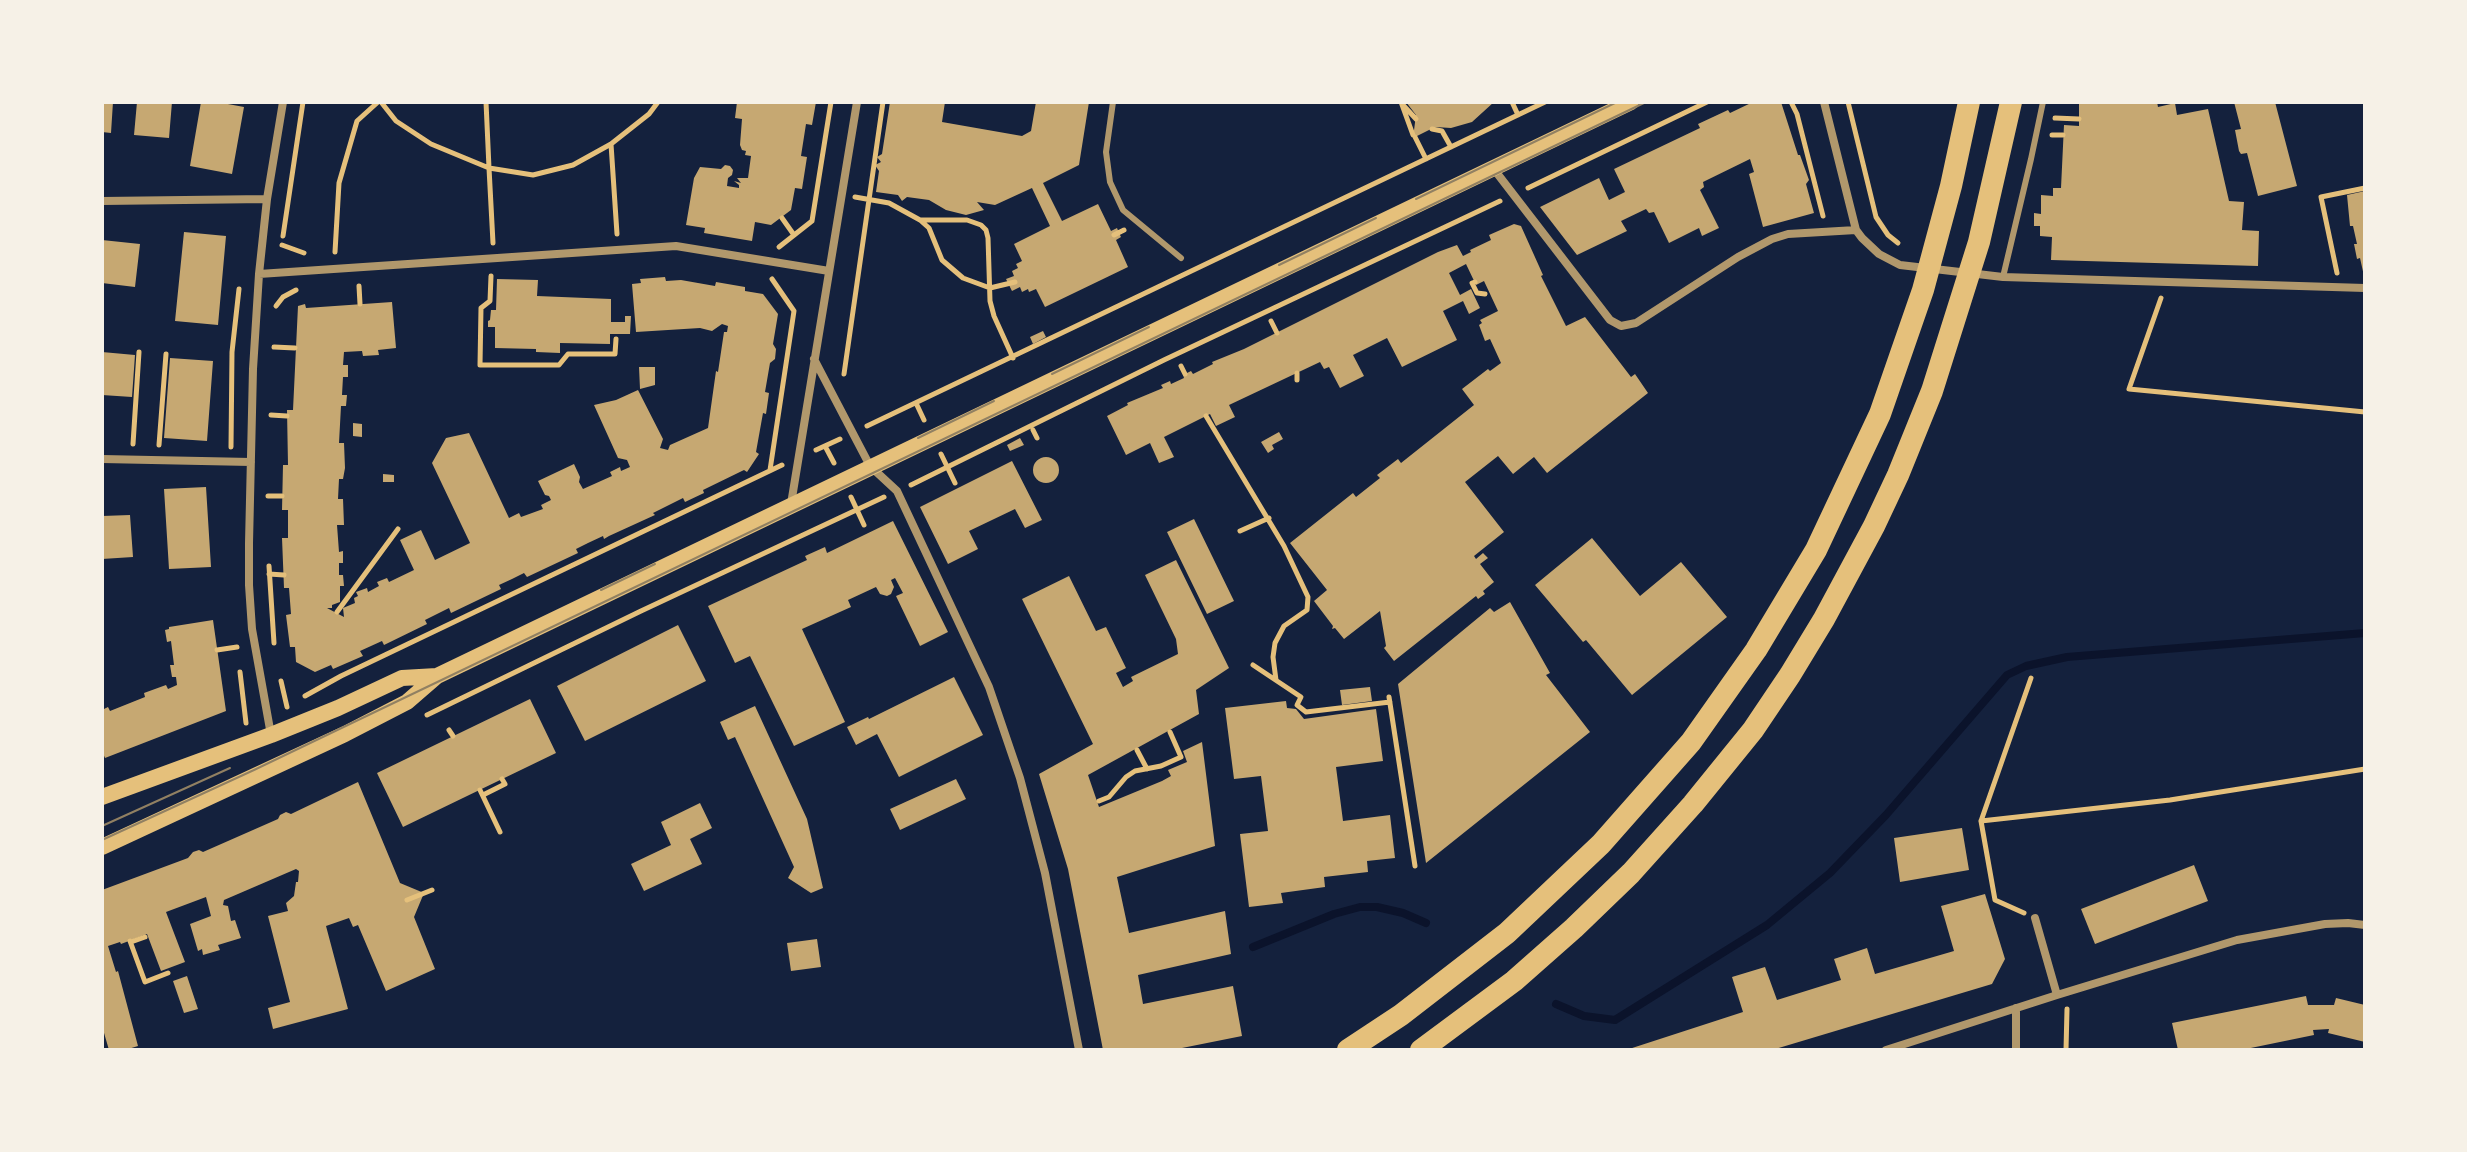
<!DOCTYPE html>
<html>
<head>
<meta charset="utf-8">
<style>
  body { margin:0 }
  #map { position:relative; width:2467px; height:1152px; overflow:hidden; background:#14213d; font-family:"Archivo Narrow",sans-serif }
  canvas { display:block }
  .frame { position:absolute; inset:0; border:104px solid #f6f1e7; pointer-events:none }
</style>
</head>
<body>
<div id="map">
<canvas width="2467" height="1152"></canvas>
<div class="frame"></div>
</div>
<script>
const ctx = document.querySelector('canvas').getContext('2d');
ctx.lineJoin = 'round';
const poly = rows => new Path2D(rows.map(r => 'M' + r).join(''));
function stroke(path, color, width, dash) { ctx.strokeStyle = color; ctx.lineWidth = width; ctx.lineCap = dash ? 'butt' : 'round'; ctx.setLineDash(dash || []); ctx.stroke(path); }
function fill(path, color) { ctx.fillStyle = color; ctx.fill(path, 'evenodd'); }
const stream = poly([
  [1253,947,1334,914,1360,907,1377,907,1403,913,1426,923],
  [1556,1004,1584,1016,1615,1020,1767,925,1830,873,1886,815,2007,675,2026,666,2067,657,2365,633]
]);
const building = poly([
  [102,102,113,102,111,133,102,132],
  [137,102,172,102,169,138,134,135],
  [201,102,217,102,244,107,232,174,190,166],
  [737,102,816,102,812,125,806,124,801,156,807,157,802,189,795,188,791,210,771,225,755,222,752,241,704,233,705,228,686,225,694,178,700,167,721,169,725,165,730,166,733,170,732,175,728,178,727,186,739,188,739,185,734,181,741,183,737,178,748,178,751,156,745,155,746,151,742,150,740,145,742,119,735,118],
  [890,102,945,102,942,122,1022,136,1031,131,1036,102,1089,102,1079,165,1043,183,1062,221,1098,204,1111,231,1117,228,1119,233,1121,237,1116,240,1128,267,1045,307,1036,289,1029,292,1028,289,1022,292,1020,287,1012,291,1006,279,1014,276,1012,271,1018,268,1016,264,1022,261,1014,244,1050,226,1032,188,995,205,977,202,984,210,966,215,946,210,929,200,907,197,902,201,898,195,876,192,879,171,875,165,881,162,877,157,882,154],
  [1406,102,1494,102,1472,122,1451,128,1435,127,1413,138,1416,115],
  [1753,102,1781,102,1798,155,1800,155,1809,180,1806,184,1814,213,1763,227,1749,174,1754,172,1750,159,1703,182,1704,187,1700,190,1719,228,1702,236,1699,228,1669,243,1654,212,1649,213,1646,209,1621,221,1627,231,1577,255,1540,207,1599,178,1609,200,1625,192,1614,169,1700,128,1698,124,1728,110,1730,113],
  [2079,102,2157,102,2158,107,2175,103,2177,115,2208,109,2229,201,2244,202,2242,230,2259,231,2258,266,2051,260,2052,237,2040,236,2040,226,2034,226,2034,213,2041,214,2041,195,2053,196,2053,188,2061,188,2064,125,2079,126],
  [2234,102,2275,102,2297,186,2258,196,2247,153,2241,154,2239,151,2235,130,2241,129],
  [2365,191,2365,276,2364,276,2360,258,2357,259,2354,244,2357,244,2353,226,2350,226,2347,195],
  [1514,224,1521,226,1543,275,1541,276,1566,326,1585,317,1631,377,1635,374,1648,393,1547,473,1534,457,1513,474,1498,456,1465,482,1504,532,1474,556,1476,559,1483,553,1488,558,1480,564,1494,582,1483,591,1485,594,1478,599,1476,596,1394,661,1384,648,1386,646,1380,611,1344,639,1335,628,1332,629,1333,626,1314,601,1327,590,1290,543,1353,493,1356,497,1380,478,1377,475,1398,459,1401,463,1474,405,1462,389,1488,369,1490,371,1501,363,1490,339,1485,341,1479,325,1482,323,1480,320,1498,311,1484,281,1476,285,1466,264,1449,273,1460,295,1471,289,1480,308,1469,314,1463,301,1443,311,1457,340,1402,367,1387,338,1353,355,1364,376,1340,388,1329,367,1324,369,1320,362,1229,405,1235,417,1216,426,1210,414,1164,437,1174,457,1159,463,1150,443,1126,455,1107,416,1128,405,1127,403,1163,388,1161,385,1170,381,1171,384,1184,378,1183,375,1191,371,1193,374,1213,364,1212,362,1244,349,1438,252,1457,245,1463,256,1471,252,1470,250,1491,240,1489,235],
  [184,232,226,236,218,325,175,321],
  [102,240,140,244,135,287,102,283],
  [665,277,666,281,681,280,715,286,716,282,745,287,745,291,763,294,778,314,773,344,776,349,775,359,770,363,765,392,769,393,766,414,763,413,756,452,759,454,747,472,744,470,703,490,704,493,685,502,683,498,653,513,655,515,609,536,604,539,603,536,588,543,576,549,578,553,527,577,524,573,512,579,499,585,501,589,451,613,449,608,425,620,427,624,384,645,382,641,360,651,363,656,333,669,331,665,315,672,296,662,295,647,290,647,286,615,291,614,289,588,284,588,282,538,288,538,288,510,282,510,283,465,288,465,287,410,293,410,298,306,305,304,306,308,392,302,396,348,378,350,379,355,363,356,362,351,344,352,343,365,348,365,348,377,343,377,342,395,347,395,346,406,341,406,339,443,344,443,345,468,343,479,339,479,338,499,343,499,344,525,337,525,339,552,343,551,343,563,339,563,339,575,343,575,344,586,340,586,340,602,332,605,332,608,327,608,344,617,343,608,355,603,354,598,358,596,356,592,367,588,368,592,379,586,377,582,387,578,389,582,414,570,400,540,421,530,435,560,470,543,432,463,446,438,469,433,509,518,519,513,521,517,543,509,541,505,551,500,549,496,545,495,538,481,574,464,580,477,579,482,583,489,612,476,610,472,620,467,621,471,630,467,627,460,618,458,594,405,616,400,638,390,663,439,660,448,668,450,670,445,708,428,716,371,718,372,724,332,727,332,728,326,722,324,712,331,700,328,636,332,632,284,641,283,640,279],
  [497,279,538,280,537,296,611,299,611,322,625,322,625,316,631,316,630,334,610,334,610,344,560,343,560,353,536,352,536,349,495,348,495,327,488,327,488,321,490,320,491,310,496,310],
  [1043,331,1046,337,1033,344,1030,337],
  [102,352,135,355,132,397,102,395],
  [170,358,213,361,207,441,164,438],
  [639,367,655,367,655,385,640,389],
  [353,423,362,424,362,437,353,436],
  [1279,432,1283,439,1272,445,1274,449,1268,453,1261,442],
  [1020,438,1024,445,1010,451,1007,445],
  '1033 470a13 13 0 1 1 26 0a13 13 0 1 1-26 0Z',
  [1012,461,1042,520,1025,528,1015,509,969,531,978,549,948,564,920,507],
  [383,474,394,475,394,482,383,482],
  [206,487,211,567,169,569,164,489],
  [130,515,133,557,102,559,102,516],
  [1194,519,1234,601,1207,614,1167,532],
  [893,521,948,632,920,646,896,596,903,593,895,578,891,580,894,587,891,594,887,596,880,594,876,587,848,600,851,607,802,629,845,722,794,746,750,656,735,663,708,606,807,560,805,556,825,547,827,553],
  [1592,538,1640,596,1681,562,1727,617,1632,695,1586,640,1583,642,1535,585],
  [1176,560,1229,668,1196,690,1199,714,1088,775,1099,807,1162,781,1171,776,1168,770,1187,762,1183,751,1202,742,1215,846,1117,877,1129,933,1225,911,1231,954,1138,975,1143,1004,1233,986,1242,1036,1172,1050,1103,1050,1068,869,1039,774,1093,744,1022,599,1069,576,1096,631,1106,627,1126,668,1116,673,1123,687,1133,681,1131,677,1178,654,1176,639,1145,575],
  [1510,602,1550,673,1546,675,1590,732,1426,863,1398,684,1490,608,1494,612],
  [213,620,226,711,105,758,102,751,102,710,108,707,110,711,145,697,144,693,166,685,168,689,177,685,176,677,172,677,170,665,174,665,171,641,167,642,165,630,169,629,169,627],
  [678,625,706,681,585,741,557,686],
  [954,677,983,735,899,777,877,734,856,745,847,727,868,717,869,719],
  [1370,687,1372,701,1342,705,1340,690],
  [530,699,556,753,403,827,377,773],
  [1286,701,1287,708,1296,709,1304,719,1376,709,1383,761,1336,767,1343,821,1390,815,1395,858,1367,861,1368,872,1324,877,1325,887,1281,893,1283,903,1249,907,1240,834,1268,831,1261,776,1234,779,1225,708],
  [755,706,807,819,823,888,811,893,788,878,794,867,735,737,728,740,720,722],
  [956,779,966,799,900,830,890,809],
  [358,782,400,883,424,893,414,917,435,969,386,991,358,925,353,927,349,918,326,926,348,1009,273,1029,268,1008,290,1002,268,916,288,911,286,903,294,896,296,882,298,882,299,871,296,869,224,900,223,905,228,906,231,921,235,920,241,938,218,945,220,950,203,955,202,949,198,951,190,924,211,916,206,897,166,912,185,962,161,971,147,934,121,944,120,942,108,946,116,972,118,971,138,1046,125,1050,109,1050,102,1026,102,890,188,858,193,852,199,850,203,852,278,819,280,815,286,812,291,814],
  [700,803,712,828,690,839,702,864,644,891,631,864,671,845,661,822],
  [1962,828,1969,870,1900,882,1894,838],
  [2194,865,2208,901,2095,944,2081,909],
  [1985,894,2005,959,1992,984,1772,1050,1626,1050,1743,1012,1732,977,1765,967,1777,1000,1841,980,1834,959,1867,948,1875,974,1954,951,1941,906],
  [817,939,821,967,791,971,787,943],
  [187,976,198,1009,184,1013,173,981],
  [2306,996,2308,1005,2334,1005,2336,998,2365,1005,2365,1042,2328,1033,2329,1029,2313,1030,2314,1035,2241,1050,2178,1050,2172,1023]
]);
const path = poly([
  [381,102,396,121,431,144,489,168,486,102],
  [1401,102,1413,135],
  [1512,102,1518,115],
  [1791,102,1797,114,1823,216],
  [1848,102,1876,217,1888,235,1898,243],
  [1403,105,1416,119],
  [2055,118,2079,119],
  [1432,129,1442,131,1451,147],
  [2052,135,2063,135],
  [1415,137,1426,159],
  [1528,188,1707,102],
  [855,197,889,203,920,220,967,220,981,225,986,230,988,238,990,301,994,316,1013,358],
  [782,218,794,235],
  [920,220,929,228,942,260,963,278,990,288,1015,282],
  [617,234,611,144,649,114,658,102],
  [1114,235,1124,230],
  [283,236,303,102],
  [493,243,489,168,533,175,573,165,611,144],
  [282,245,304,253],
  [779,247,812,221,831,102],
  [335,252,339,183,357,121,378,102],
  [2337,273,2321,197,2365,188],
  [491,276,490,301,481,308,480,365,559,365,568,354,615,354,616,339],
  [1475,282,1472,283,1477,293,1485,294],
  [359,286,360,304],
  [2161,298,2129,389,2365,412],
  [276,306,283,297,296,290],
  [1271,321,1277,333],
  [274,347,295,348],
  [1181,366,1185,374],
  [844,374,883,102],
  [1297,380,1297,373],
  [916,403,924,420],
  [271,415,287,416],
  [1206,416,1284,546,1308,597,1307,610,1284,626,1275,643,1273,657,1276,680],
  [867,426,1545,102],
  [1033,430,1037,438],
  [133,444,139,352],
  [159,445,166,354],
  [825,446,834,463],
  [231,447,232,352,239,289],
  [816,450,840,439],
  [941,454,955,483],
  [770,470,794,311,772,279],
  [911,485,1164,360,1500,201],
  [268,496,282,496],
  [851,497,864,525],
  [1240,531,1269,518],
  [269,566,274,643],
  [269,574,284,575],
  [337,612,398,529],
  [217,650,237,647],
  [1253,665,1301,697,1297,705,1306,712,1390,702],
  [240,672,246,723],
  [2031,678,1981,821,2170,800,2365,769],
  [281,681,287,707],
  [305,696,341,676,782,465],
  [1389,697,1415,866],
  [427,715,641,611,884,497],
  [449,730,453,736],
  [1137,750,1147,769],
  [480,790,500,832],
  [483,795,505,784,502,779],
  [1099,801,1109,797,1126,777,1135,771,1161,766,1181,757,1170,732],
  [1981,821,1995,900,2024,913],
  [407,900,432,890],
  [130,941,145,982,168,973],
  [131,942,145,937],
  [2066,1050,2067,1009]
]);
const service = poly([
  [1113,102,1106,152,1110,182,1123,210,1181,258],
  [2003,277,2031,159,2043,102]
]);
const minor = poly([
  [1824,102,1856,230,1862,238,1879,254,1900,265,2003,277,2365,288],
  [1493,168,1610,320,1621,326,1636,323,1738,257,1772,239,1788,234,1856,230],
  [102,201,267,199],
  [259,274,676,246,829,271],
  [814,359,870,466,897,491,989,687,1020,778,1045,873,1079,1050],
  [102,459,251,462],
  [791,504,857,102],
  [271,735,252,629,249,585,249,543,253,369,259,274,267,199,283,102],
  [2035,918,2057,995],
  [1886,1050,2057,995,2237,940,2325,924,2348,923,2365,925],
  [2016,1050,2016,1008]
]);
const secondary = poly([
  [102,797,271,735,338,708,402,678,437,676],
  [102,847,345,734,407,702,437,676,1631,102]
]);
const trunk = poly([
  [1348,1050,1401,1015,1507,933,1601,844,1691,742,1756,650,1816,550,1880,414,1923,290,1951,186,1969,102],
  [1421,1050,1514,981,1574,928,1631,873,1693,804,1753,730,1790,675,1824,619,1874,526,1898,475,1932,391,1979,242,2011,102]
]);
const tram = poly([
  [1416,199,1617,102],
  [1279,265,1376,218],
  [1052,374,1149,327],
  [918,438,994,401],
  [601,590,655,564],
  [102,826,230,768],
  [102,840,254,770,1646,102]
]);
stroke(stream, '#0b132b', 8);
fill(building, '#c6a872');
stroke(path, '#e5c07b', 5);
stroke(service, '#b1986c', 6);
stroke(minor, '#b1986c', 8);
stroke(secondary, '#e5c07b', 16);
stroke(trunk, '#e5c07b', 22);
stroke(tram, '#918062', 2);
</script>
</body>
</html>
